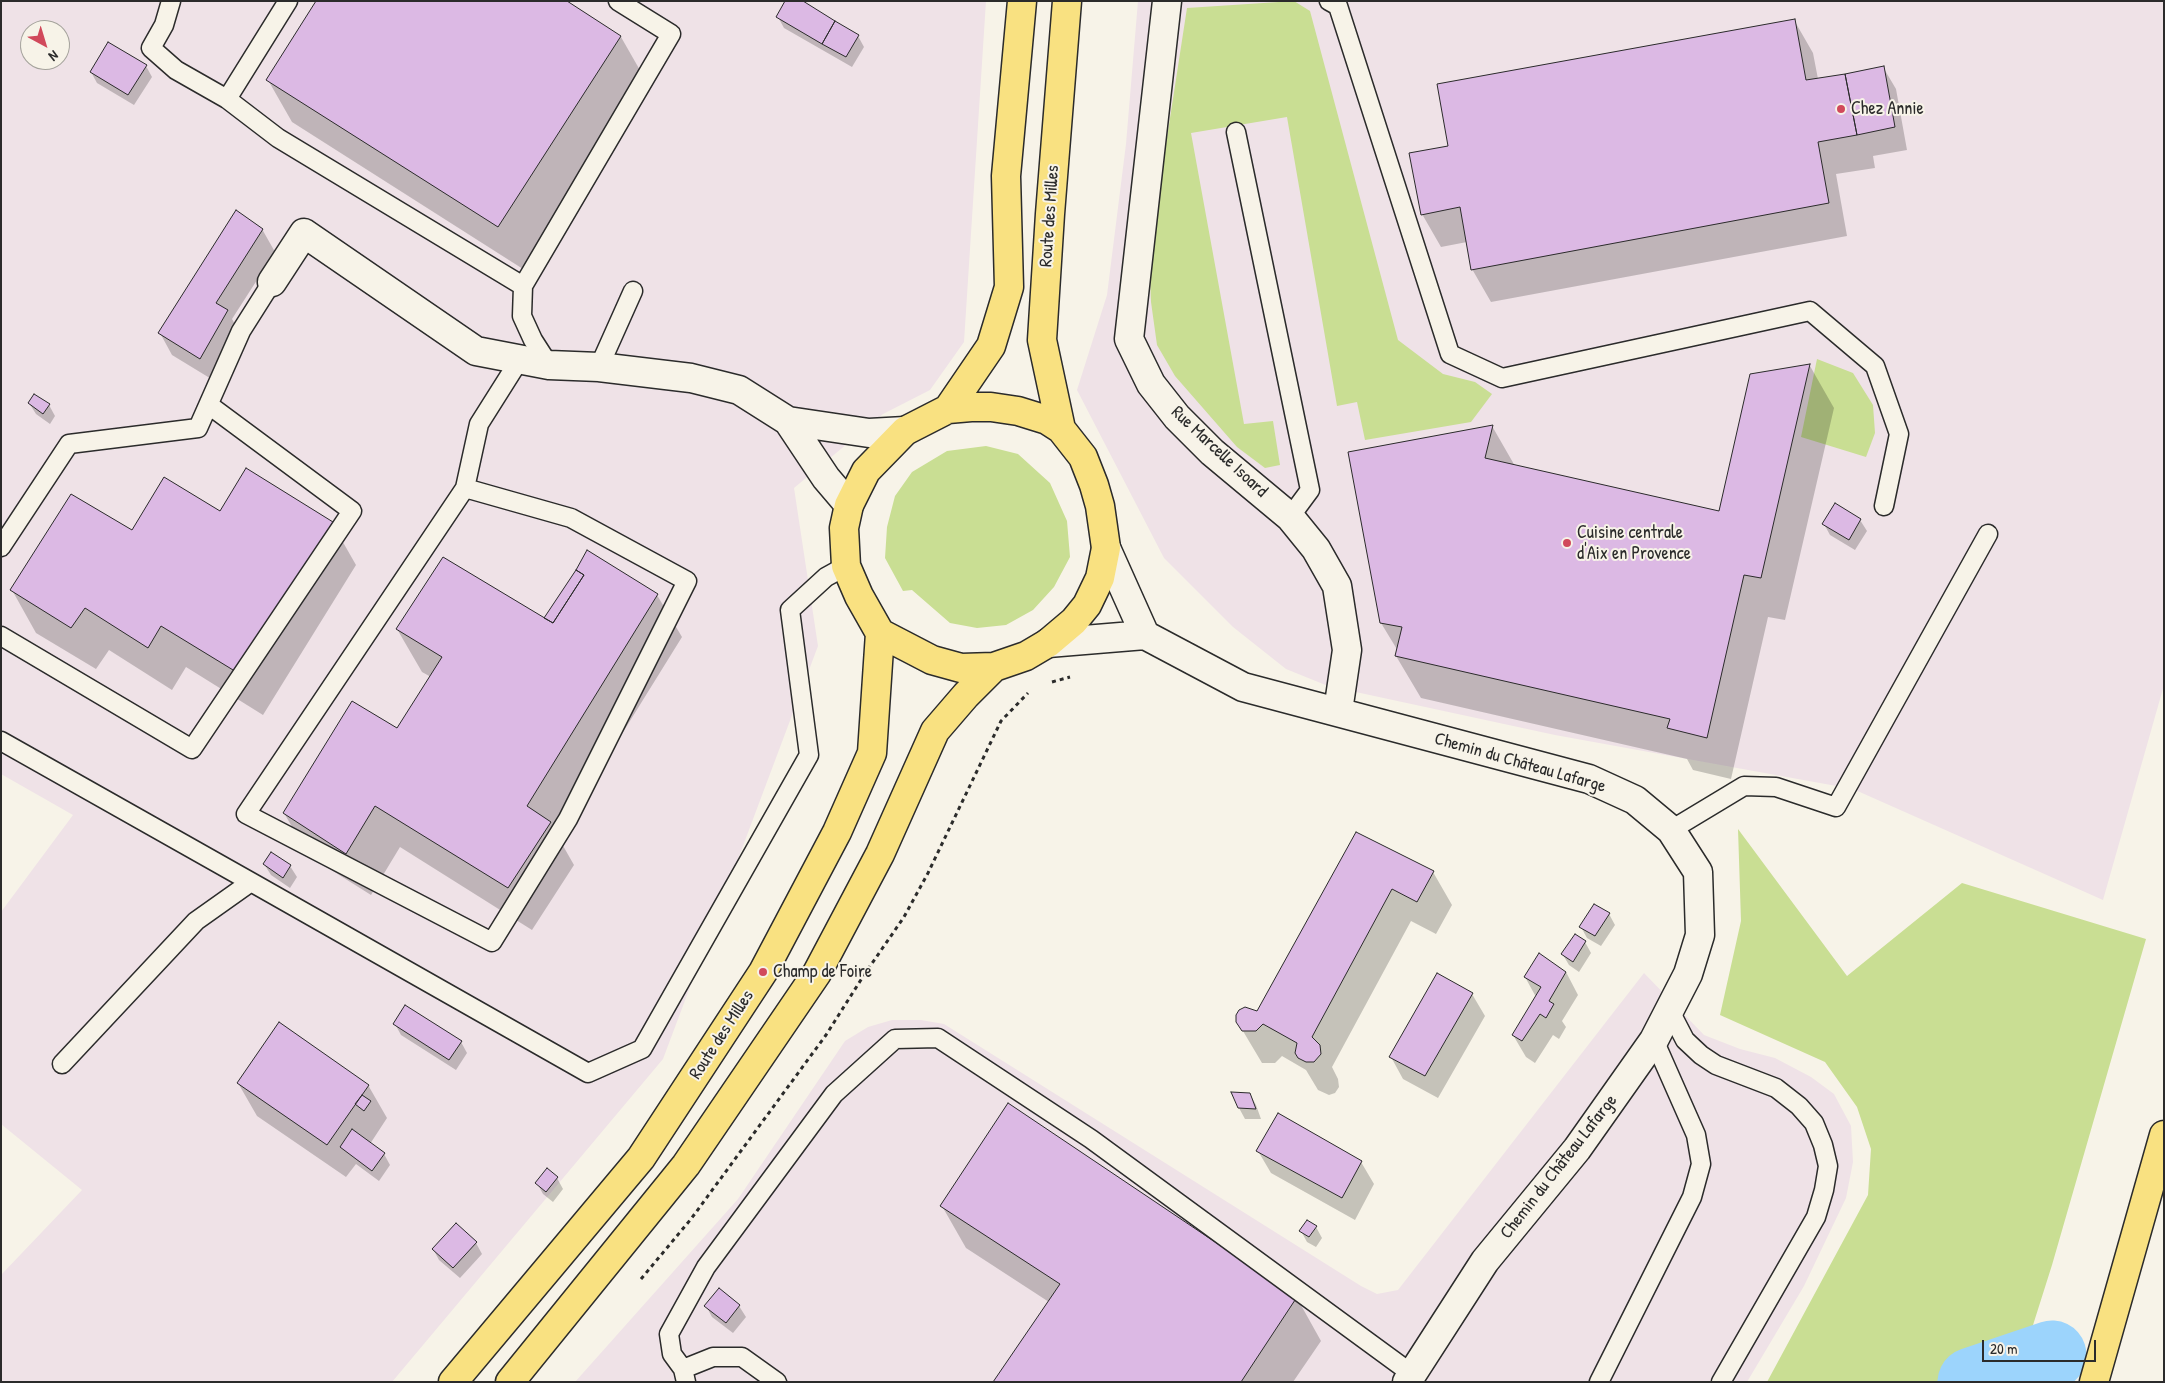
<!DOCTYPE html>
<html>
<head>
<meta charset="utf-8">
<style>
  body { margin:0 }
  #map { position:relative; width:2165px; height:1383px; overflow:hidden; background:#f7f3e8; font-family:"Patrick Hand",sans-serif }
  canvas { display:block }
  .frame { position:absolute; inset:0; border:2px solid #2b2b2b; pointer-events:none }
  .north { position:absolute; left:20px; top:20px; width:50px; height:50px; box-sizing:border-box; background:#f7f3e8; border:1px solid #a5a39c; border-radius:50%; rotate:141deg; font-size:14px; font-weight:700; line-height:20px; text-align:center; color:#2b2b2b }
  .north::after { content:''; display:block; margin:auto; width:18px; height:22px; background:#d1495b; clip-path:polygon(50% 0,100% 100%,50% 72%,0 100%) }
  .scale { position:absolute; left:1982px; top:1340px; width:114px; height:22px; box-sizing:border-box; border:2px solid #2b2b2b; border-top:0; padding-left:6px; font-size:15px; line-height:18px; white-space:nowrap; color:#2b2b2b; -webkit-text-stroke:4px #f7f3e8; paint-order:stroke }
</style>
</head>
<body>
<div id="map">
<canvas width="2165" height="1383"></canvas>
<div class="frame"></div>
<div class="north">N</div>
<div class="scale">20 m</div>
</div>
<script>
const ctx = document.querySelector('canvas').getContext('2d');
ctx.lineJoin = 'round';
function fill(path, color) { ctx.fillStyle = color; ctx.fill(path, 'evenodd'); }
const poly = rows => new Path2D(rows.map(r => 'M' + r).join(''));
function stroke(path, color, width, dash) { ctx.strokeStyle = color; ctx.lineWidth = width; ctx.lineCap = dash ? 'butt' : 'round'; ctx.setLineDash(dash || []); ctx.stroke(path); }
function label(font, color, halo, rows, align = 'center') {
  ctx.font = font + ' "Patrick Hand",sans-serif'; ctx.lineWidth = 4; ctx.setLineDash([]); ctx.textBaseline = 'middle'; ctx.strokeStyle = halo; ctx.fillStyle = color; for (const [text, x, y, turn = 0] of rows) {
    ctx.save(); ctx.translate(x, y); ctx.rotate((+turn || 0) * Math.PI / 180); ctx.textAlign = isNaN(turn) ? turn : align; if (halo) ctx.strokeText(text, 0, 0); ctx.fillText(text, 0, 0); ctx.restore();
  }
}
const built = poly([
  [1,1,986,1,964,342,930,390,883,414,794,488,818,646,663,1059,392,1382,1,1382,1,1275,82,1190,1,1124,1,912,73,815,1,774],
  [30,30,60,30,60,60,30,60],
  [1138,1,2164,1,2164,685,2103,900,1853,789,1555,735,1328,686,1286,669,1233,627,1164,558,1077,390,1107,295,1126,144],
  [1644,973,1704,1035,1740,1049,1775,1058,1811,1077,1834,1094,1851,1126,1853,1162,1846,1198,1804,1286,1747,1382,575,1382,738,1199,845,1041,868,1027,892,1020,921,1020,944,1024,1361,1286,1377,1294,1398,1290]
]);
const green = poly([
  [1294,1,1310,11,1398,340,1443,374,1475,382,1492,394,1471,422,1365,440,1357,402,1337,406,1287,117,1191,133,1244,424,1273,421,1280,465,1265,468,1237,447,1175,376,1157,345,1151,302,1149,254,1187,8],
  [1817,359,1853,373,1873,405,1875,433,1866,457,1801,437],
  [986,446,1018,454,1050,483,1067,521,1070,557,1054,587,1033,610,1006,625,977,628,950,623,912,590,903,591,885,558,887,527,895,496,912,472,947,451],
  [1738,829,1847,976,1962,883,2146,939,2052,1265,2015,1382,1767,1382,1868,1195,1871,1149,1857,1107,1825,1062,1720,1015,1741,921]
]);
const shadow = poly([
  [564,1,621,37,645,79,523,269,292,122,268,80],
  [778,17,858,36,864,47,852,67,784,28],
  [1794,20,1813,53,1818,79,1883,67,1896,89,1907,150,1873,156,1875,168,1836,174,1847,236,1491,302,1472,269,1467,242,1441,247,1422,214,1450,147],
  [146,66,152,77,134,105,97,83,91,72],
  [262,229,275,252,232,319,240,333,213,380,172,355,160,333],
  [1810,366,1834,408,1785,620,1768,617,1731,779,1693,770,1687,759,1421,698,1396,656,1398,651,1381,623,1492,426,1515,466,1720,513,1751,375],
  [29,403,49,405,55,416,50,424,36,414],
  [221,513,332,523,356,565,263,715,186,667,172,690,109,650,96,669,36,633,12,590,133,531],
  [1860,520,1867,531,1855,550,1830,535,1824,524],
  [657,595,682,637,558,837,574,865,532,930,400,847,371,895,309,856,284,813,398,730,431,677,422,672,397,629,545,619],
  [1356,833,1433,872,1452,905,1436,934,1411,921,1332,1067,1338,1079,1339,1087,1335,1093,1329,1095,1318,1090,1306,1070,1282,1056,1275,1063,1262,1063,1237,1021,1258,1012],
  [264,864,290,866,297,877,290,888,271,875],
  [1609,914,1615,925,1601,946,1587,938,1581,927],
  [1585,942,1591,953,1579,972,1569,965,1563,955],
  [1566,972,1578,995,1562,1021,1566,1027,1559,1039,1553,1035,1535,1063,1526,1057,1513,1035,1536,997,1525,977],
  [1472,994,1485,1016,1438,1098,1403,1079,1391,1057],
  [395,1024,461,1042,467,1053,456,1070,401,1035],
  [238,1083,368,1085,387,1118,370,1144,384,1154,390,1165,379,1181,356,1164,346,1177,257,1116],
  [1250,1094,1256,1105,1261,1119,1245,1119,1239,1108],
  [1258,1151,1361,1162,1374,1184,1355,1220,1271,1173],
  [557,1178,563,1189,553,1202,543,1194,537,1183],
  [942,1206,1297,1298,1321,1341,1293,1382,995,1382,1049,1302,966,1248],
  [1308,1221,1316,1227,1322,1238,1316,1247,1307,1242,1301,1231],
  [476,1243,482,1254,460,1278,439,1260,433,1249],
  [719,1289,739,1306,746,1317,733,1333,712,1317,706,1306]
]);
const river = poly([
  [1972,1382,2052,1355]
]);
const building = poly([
  [316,1,567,1,621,36,498,227,266,80,316,1],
  [785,1,803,1,835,21,822,44,776,17,785,1],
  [1795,19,1806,80,1845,74,1857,135,1818,142,1829,203,1471,270,1460,207,1421,215,1409,153,1448,146,1437,84,1795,19],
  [835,21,859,35,846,57,822,44,835,21],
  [108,42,147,65,128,95,90,72,108,42],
  [1884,66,1895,127,1857,135,1845,74,1884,66],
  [236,210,263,229,216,303,228,310,200,359,158,333,236,210],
  [1810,364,1761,578,1744,575,1707,738,1667,728,1670,719,1395,656,1402,627,1380,623,1348,452,1493,425,1485,458,1719,511,1750,374,1810,364],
  [34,394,50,404,43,414,28,403,34,394],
  [246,468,333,522,238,673,161,626,148,648,85,608,71,628,10,590,71,494,132,530,164,477,220,511,246,468],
  [1835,503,1861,519,1849,540,1822,524,1835,503],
  [587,550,658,594,527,806,551,822,508,888,375,806,346,854,283,813,352,701,397,728,442,657,396,629,443,557,553,623,584,575,576,570,587,550],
  [576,570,584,575,553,623,544,618,576,570],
  [1356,832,1434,871,1417,902,1392,889,1312,1037,1320,1045,1321,1054,1314,1062,1306,1062,1298,1058,1295,1053,1297,1043,1263,1024,1256,1031,1242,1031,1236,1022,1236,1015,1239,1010,1245,1007,1257,1011,1356,832],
  [271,852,291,865,283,878,263,864,271,852],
  [1594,904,1610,913,1595,936,1579,927,1594,904],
  [1575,934,1586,941,1573,962,1561,954,1575,934],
  [1539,953,1566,972,1549,1001,1554,1004,1546,1018,1540,1014,1522,1041,1512,1035,1541,987,1524,977,1539,953],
  [1437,973,1473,993,1425,1076,1389,1057,1437,973],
  [405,1005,462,1041,449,1060,393,1024,405,1005],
  [279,1022,369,1085,327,1145,237,1083,279,1022],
  [1231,1092,1250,1093,1256,1109,1238,1108,1231,1092],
  [362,1095,371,1101,364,1111,355,1104,362,1095],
  [1008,1103,1297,1297,1241,1382,993,1382,1060,1284,940,1206,1008,1103],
  [1278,1113,1362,1161,1342,1198,1256,1151,1278,1113],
  [352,1129,385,1153,372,1171,340,1147,352,1129],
  [547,1168,558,1177,546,1192,535,1183,547,1168],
  [1307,1220,1317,1226,1309,1237,1299,1231,1307,1220],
  [456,1223,477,1242,453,1268,432,1249,456,1223],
  [719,1288,740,1305,726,1323,704,1306,719,1288]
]);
const path = poly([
  [1052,682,1070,677],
  [641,1279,691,1219,826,1035,864,975,904,917,928,873,1001,721,1028,693]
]);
const lane = poly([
  [171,1,164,25,151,48,176,70,227,99],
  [288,1,227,99,278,138,523,286],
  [1329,1,1338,6,1450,354,1502,378,1810,311,1875,366,1899,434,1884,506],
  [1236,132,1310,490,1290,517],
  [549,365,533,340,522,316,523,286,671,34,618,1],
  [599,367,633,291],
  [465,488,571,518,687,581,568,819,492,942,246,814,465,488,479,424,520,359],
  [1,547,69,444,198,428,241,331,272,282],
  [1,636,192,749,352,511,209,405],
  [1,741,251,882],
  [1671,830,1744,786,1776,787,1836,807,1988,534],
  [1670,1011,1685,1040,1701,1055,1716,1065,1776,1088,1799,1106,1814,1123,1823,1145,1828,1166,1824,1190,1816,1217,1721,1382],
  [62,1064,196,921,251,882,588,1073,642,1049,809,755,790,610,826,577,846,566],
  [683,1369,713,1357,742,1357,777,1382],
  [686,1382,683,1369,672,1354,669,1334,706,1267,834,1094,895,1039,938,1038,1091,1139,1412,1374],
  [1599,1382,1692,1197,1701,1164,1696,1135,1654,1040]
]);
const street = poly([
  [1167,1,1129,339,1151,384,1177,417,1212,452,1290,517,1316,549,1337,586,1347,650,1338,711],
  [272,282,304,233,476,351,549,365,599,367,691,378,739,390,788,421],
  [849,505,826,478,788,421,869,433,905,431],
  [1106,548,1145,635],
  [1048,643,1145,635,1243,687,1589,779,1635,800,1671,830,1698,872,1700,935,1688,974,1654,1040,1577,1149,1485,1261,1407,1382]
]);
const primary = poly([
  [971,407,991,407,1018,411,1047,420,1061,429,1083,457,1094,485,1100,506,1106,548,1100,578,1087,605,1074,621,1048,643,1026,656,994,667,961,668,932,660,880,633,859,596,846,566,844,528,849,505,866,471,905,431,948,409,971,407],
  [948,409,991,346,1009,287,1006,176,1022,1],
  [1061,429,1042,340,1050,214,1067,1],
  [453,1382,641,1158,763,972,837,832,872,753,880,633],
  [510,1382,686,1165,817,973,880,854,935,731,966,695,994,667]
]);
const highway = poly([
  [2094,1382,2164,1135]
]);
const markers = [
  [1841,109,5,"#d1495b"],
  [1567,543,5,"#d1495b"],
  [763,972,5,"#d1495b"]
];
const poiNames = [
  ["Chez Annie",1851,109],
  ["Cuisine centrale",1577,533],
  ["d'Aix en Provence",1577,554],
  ["Champ de Foire",773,972]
];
const streetNames = [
  ["Route des Milles",1050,216,-86],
  ["Rue Marcelle Isoard",1219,452,43],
  ["Chemin du Château Lafarge",1520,763,16],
  ["Route des Milles",722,1035,-57],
  ["Chemin du Château Lafarge",1559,1167,-52]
];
fill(built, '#efe2e7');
fill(green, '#c9de93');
fill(shadow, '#0003');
stroke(river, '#9cd4fc', 69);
fill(building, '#dcb9e4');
stroke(building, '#2b2b2b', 1);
stroke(lane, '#2b2b2b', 21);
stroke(street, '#2b2b2b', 31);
stroke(primary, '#2b2b2b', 31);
stroke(highway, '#2b2b2b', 31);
stroke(path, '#2b2b2b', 3, [4, 4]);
stroke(lane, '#f7f3e8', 18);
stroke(street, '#f7f3e8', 28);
stroke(primary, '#f9e181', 28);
stroke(highway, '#f9e181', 28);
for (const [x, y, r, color] of markers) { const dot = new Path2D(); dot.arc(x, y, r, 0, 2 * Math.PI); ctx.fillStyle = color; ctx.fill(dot); stroke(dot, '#f7f3e8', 2); }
label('18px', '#2b2b2b', '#f7f3e8', poiNames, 'left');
label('18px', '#2b2b2b', '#f7f3e8', streetNames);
</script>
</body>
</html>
